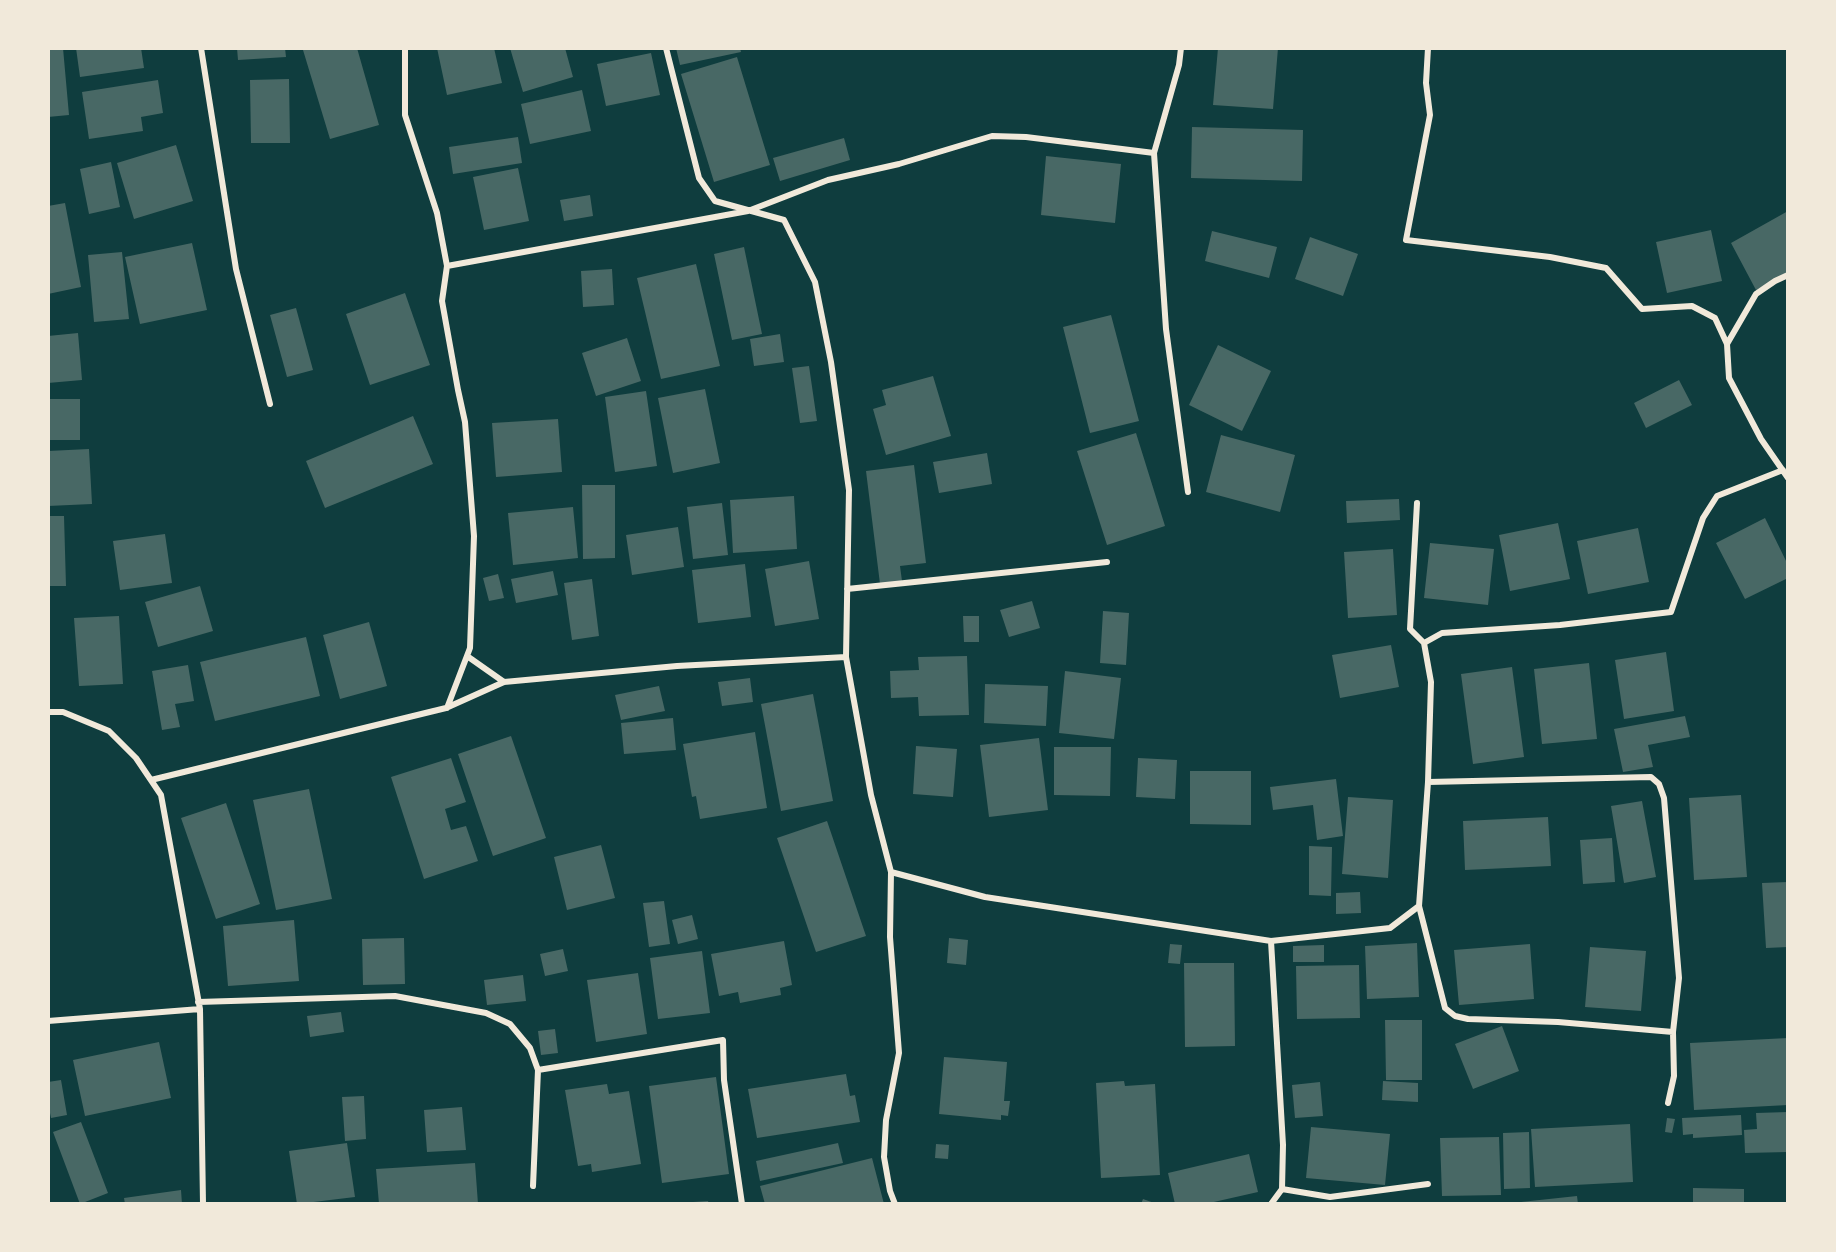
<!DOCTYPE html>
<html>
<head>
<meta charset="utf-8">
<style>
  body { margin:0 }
  #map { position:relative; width:1836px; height:1252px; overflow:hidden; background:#0f3d3e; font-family:"Asap Condensed",sans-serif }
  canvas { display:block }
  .frame { position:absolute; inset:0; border:50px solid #f1e9da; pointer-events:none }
</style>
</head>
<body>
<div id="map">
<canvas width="1836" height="1252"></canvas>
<div class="frame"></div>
</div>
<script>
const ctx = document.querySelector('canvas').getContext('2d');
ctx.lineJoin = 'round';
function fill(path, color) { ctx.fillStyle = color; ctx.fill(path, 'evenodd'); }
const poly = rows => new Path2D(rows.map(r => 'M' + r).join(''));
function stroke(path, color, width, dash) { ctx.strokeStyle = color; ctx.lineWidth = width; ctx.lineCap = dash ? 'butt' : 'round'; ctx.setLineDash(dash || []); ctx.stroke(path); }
const building = poly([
  [48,48,63,48,69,115,48,117],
  [76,48,141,48,144,68,80,77],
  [237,48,285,48,286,57,238,60],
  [310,48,357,48,379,125,330,139,303,50],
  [437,48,494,48,502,83,447,95],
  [510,48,565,48,573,77,523,92],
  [676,48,740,48,741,52,680,65],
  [1218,48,1278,48,1273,109,1213,105],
  [651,53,660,95,606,106,597,64],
  [737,57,770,165,714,182,681,74],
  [289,79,290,143,251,143,250,80],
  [158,80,163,113,141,117,143,131,89,139,82,92],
  [582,90,591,131,530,144,521,104],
  [1192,127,1303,130,1302,181,1191,178],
  [518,137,522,163,453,174,449,147],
  [844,138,850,160,780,181,773,158],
  [176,145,193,201,134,219,117,163],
  [1046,156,1121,164,1115,223,1041,215],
  [111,162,120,207,89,214,80,169],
  [518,168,529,221,484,230,473,177],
  [590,195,593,216,564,221,560,200],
  [65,203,81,287,48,294,48,206],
  [1788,211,1788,273,1756,290,1731,243],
  [1711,230,1722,281,1667,293,1656,242],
  [1212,231,1277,247,1269,278,1205,261],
  [1310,237,1358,254,1343,296,1295,279],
  [192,243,207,310,140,324,125,257],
  [744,247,762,334,732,340,714,254],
  [122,252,129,319,94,322,88,255],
  [696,264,720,366,661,379,637,278],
  [612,269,614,305,583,307,581,271],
  [405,293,430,365,370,385,346,314],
  [296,308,313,370,287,377,270,315],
  [1111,315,1139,421,1090,433,1063,327],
  [78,333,82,380,48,383,48,336],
  [780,334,784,362,754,366,750,339],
  [627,338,641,381,596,396,582,353],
  [1218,345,1271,371,1242,431,1189,405],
  [809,366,817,421,800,423,792,368],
  [933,376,951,436,886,455,873,409,886,405,882,390],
  [1679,380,1692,405,1646,428,1634,403],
  [705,389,720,463,673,473,658,398],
  [646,391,657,466,615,472,605,397],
  [48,399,80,399,80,440,48,440],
  [413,416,433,464,325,508,306,461],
  [558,419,562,472,496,477,492,423],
  [1136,433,1165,526,1107,545,1077,451],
  [1221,435,1295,455,1280,512,1206,492],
  [89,449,92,504,48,506,48,451],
  [987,453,992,484,939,493,933,462],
  [914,465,926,563,900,566,902,581,880,584,866,471],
  [582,485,615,485,615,558,583,559],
  [794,496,797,549,733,553,730,500],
  [1399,499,1400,520,1347,523,1346,501],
  [722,503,728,555,693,559,687,507],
  [573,507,578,558,513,565,508,513],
  [48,516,64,516,66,586,48,586],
  [1765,518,1788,565,1788,578,1745,599,1716,543],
  [1558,523,1570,579,1510,591,1499,535],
  [678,527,684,567,632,575,626,535],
  [1638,528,1649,582,1588,594,1577,541],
  [165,534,172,583,120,590,113,541],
  [1430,543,1494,549,1488,605,1424,598],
  [1393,549,1397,615,1348,618,1344,552],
  [809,561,819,619,775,626,765,569],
  [745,564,751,617,698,623,692,570],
  [553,571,558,595,516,603,511,579],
  [498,574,504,598,489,601,483,578],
  [592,579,599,636,572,640,564,583],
  [200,586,213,631,158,647,145,602],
  [1032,601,1040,628,1009,637,1000,610],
  [1103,611,1129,613,1126,665,1100,663],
  [119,616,123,684,79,686,74,618],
  [963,616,979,616,979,642,964,642],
  [369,622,387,686,340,699,323,635],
  [306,637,320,696,215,721,200,662],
  [1391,645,1399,687,1340,698,1332,655],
  [1666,652,1674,711,1624,719,1615,660],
  [967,656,969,715,919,716,918,697,891,698,890,671,919,670,918,657],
  [1589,663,1597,739,1542,744,1534,669],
  [188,665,194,701,175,704,180,727,162,730,152,671],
  [1512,667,1524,757,1473,764,1461,674],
  [1065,671,1121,678,1114,739,1059,733],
  [750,678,753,702,722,706,718,682],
  [985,684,1048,686,1046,726,984,723],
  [659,686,665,711,621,720,615,695],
  [813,694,833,801,781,811,761,704],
  [1685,716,1690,737,1648,745,1653,767,1623,772,1614,729],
  [673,718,676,750,624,754,621,723],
  [755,732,767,808,700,819,696,796,692,797,683,744],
  [511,736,546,838,493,856,458,754],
  [1039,738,1048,810,989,817,980,745],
  [916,746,957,749,953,797,913,794],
  [1054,747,1111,747,1110,796,1054,795],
  [451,758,466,802,445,809,451,830,466,826,478,861,424,879,391,777],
  [1138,758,1177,760,1175,799,1136,797],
  [1190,771,1251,771,1251,825,1190,824],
  [1336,779,1343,836,1317,840,1313,805,1273,810,1270,787],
  [309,789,332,899,276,910,253,800],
  [1741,795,1747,877,1694,880,1689,798],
  [1348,797,1393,800,1388,878,1342,874],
  [1642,801,1656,877,1624,883,1611,806],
  [226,803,260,904,216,919,181,818],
  [1548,817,1551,866,1465,870,1463,821],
  [827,821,866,936,816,952,777,838],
  [1612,838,1615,882,1583,884,1580,840],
  [601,845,615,898,567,910,554,857],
  [1309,846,1332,847,1331,896,1309,895],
  [1788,882,1788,947,1766,948,1762,883],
  [1360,892,1361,913,1336,914,1336,893],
  [664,901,670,944,649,947,643,903],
  [692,915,698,939,678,944,672,920],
  [294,920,299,981,228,986,223,926],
  [404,938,405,984,363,985,362,939],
  [949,938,968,940,966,965,947,963],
  [784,941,792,985,780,988,781,995,740,1003,738,992,719,996,711,954],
  [1417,943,1419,997,1367,999,1365,946],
  [1170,944,1182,945,1180,964,1168,963],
  [1530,944,1534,999,1459,1005,1454,950],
  [1324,945,1324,962,1293,962,1293,946],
  [1590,947,1646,951,1641,1011,1585,1007],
  [563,949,568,971,545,976,540,954],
  [702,951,710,1013,658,1019,650,958],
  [1184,963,1234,963,1235,1046,1185,1047],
  [1359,965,1360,1018,1297,1019,1296,966],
  [638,973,647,1034,596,1042,587,980],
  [523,975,526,1001,487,1005,484,980],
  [341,1012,344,1032,310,1037,307,1016],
  [1385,1020,1422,1020,1422,1080,1386,1080],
  [1502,1026,1519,1071,1473,1089,1455,1044],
  [555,1029,558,1053,541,1055,538,1031],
  [1788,1038,1788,1105,1694,1110,1690,1043],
  [159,1042,171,1098,85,1116,73,1060],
  [944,1057,1007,1062,1004,1101,1010,1101,1008,1116,1001,1115,1001,1120,939,1114],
  [846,1074,850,1096,855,1095,860,1122,757,1138,748,1089],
  [716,1077,729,1174,662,1183,649,1086],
  [61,1080,67,1115,51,1118,48,1103,48,1082],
  [1124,1081,1125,1086,1155,1084,1160,1175,1101,1178,1096,1083],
  [1383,1081,1418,1083,1418,1102,1382,1100],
  [1320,1082,1323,1116,1295,1118,1292,1085],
  [607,1084,609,1094,629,1091,641,1164,592,1172,591,1164,578,1166,565,1090],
  [364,1096,366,1139,345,1141,342,1097],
  [462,1107,466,1150,427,1152,424,1110],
  [1788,1112,1788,1152,1745,1153,1744,1130,1757,1129,1756,1113],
  [1741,1115,1742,1135,1693,1138,1693,1134,1683,1135,1682,1118],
  [1667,1118,1675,1119,1672,1133,1665,1132],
  [81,1122,108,1193,80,1204,53,1132],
  [1630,1124,1633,1182,1535,1187,1531,1129],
  [1311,1127,1390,1134,1385,1185,1306,1178],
  [1529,1132,1530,1188,1504,1189,1503,1133],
  [1499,1137,1501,1195,1442,1196,1440,1138],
  [347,1143,355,1197,297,1204,289,1151],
  [838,1143,843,1163,760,1181,756,1161],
  [936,1144,949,1145,948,1159,935,1158],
  [1249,1154,1258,1192,1205,1204,1175,1204,1168,1173],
  [872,1158,884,1204,765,1204,760,1186],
  [475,1163,478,1204,379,1204,376,1169],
  [1693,1188,1744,1189,1744,1204,1693,1204],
  [181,1190,182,1204,125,1204,124,1198],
  [1577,1196,1578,1204,1521,1204,1521,1202],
  [1143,1199,1157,1204,1141,1204],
  [708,1201,709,1204,693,1204,693,1202]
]);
const minor = poly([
  [201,48,236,269,270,404],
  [405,48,405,115,437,213,447,266,442,301,458,390,465,422,474,536,470,648,447,708],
  [666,48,699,178,715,201,784,220,815,282,831,362,849,490,846,657,871,795,891,872,890,937,899,1053,886,1120,884,1157,890,1191,895,1204],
  [1181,48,1179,65,1154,153,1166,329,1188,492],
  [1428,48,1426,83,1430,115,1406,240,1550,257,1606,268,1642,309,1692,306,1715,318,1727,344,1729,378,1761,439,1788,478],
  [447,266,748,211,828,180,899,164,992,136,1026,137,1154,153],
  [1727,344,1756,294,1775,281,1788,275],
  [1417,503,1410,629,1424,643,1431,682,1428,782,1419,906,1445,1008,1455,1016,1468,1019,1558,1022,1673,1032],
  [847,589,1107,562],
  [1424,643,1442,633,1560,625,1671,612,1703,518,1717,496,1783,470],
  [467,656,504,682],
  [48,712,63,712,109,731,136,758,161,795,200,1009,203,1204],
  [151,780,446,708,504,682,677,666,846,657],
  [1428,782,1651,777,1659,784,1664,798,1679,978,1673,1032,1674,1076,1668,1103],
  [891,872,985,897,1271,941,1390,928,1419,906],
  [1271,941,1283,1145,1282,1189,1271,1204],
  [198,1002,395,996,486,1013,510,1024,530,1048,538,1070,533,1186],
  [48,1021,200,1009],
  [538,1070,723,1040,724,1080,742,1204],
  [1282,1189,1330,1197,1428,1184]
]);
fill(building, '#486865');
stroke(minor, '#f1e9da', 6);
</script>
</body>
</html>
